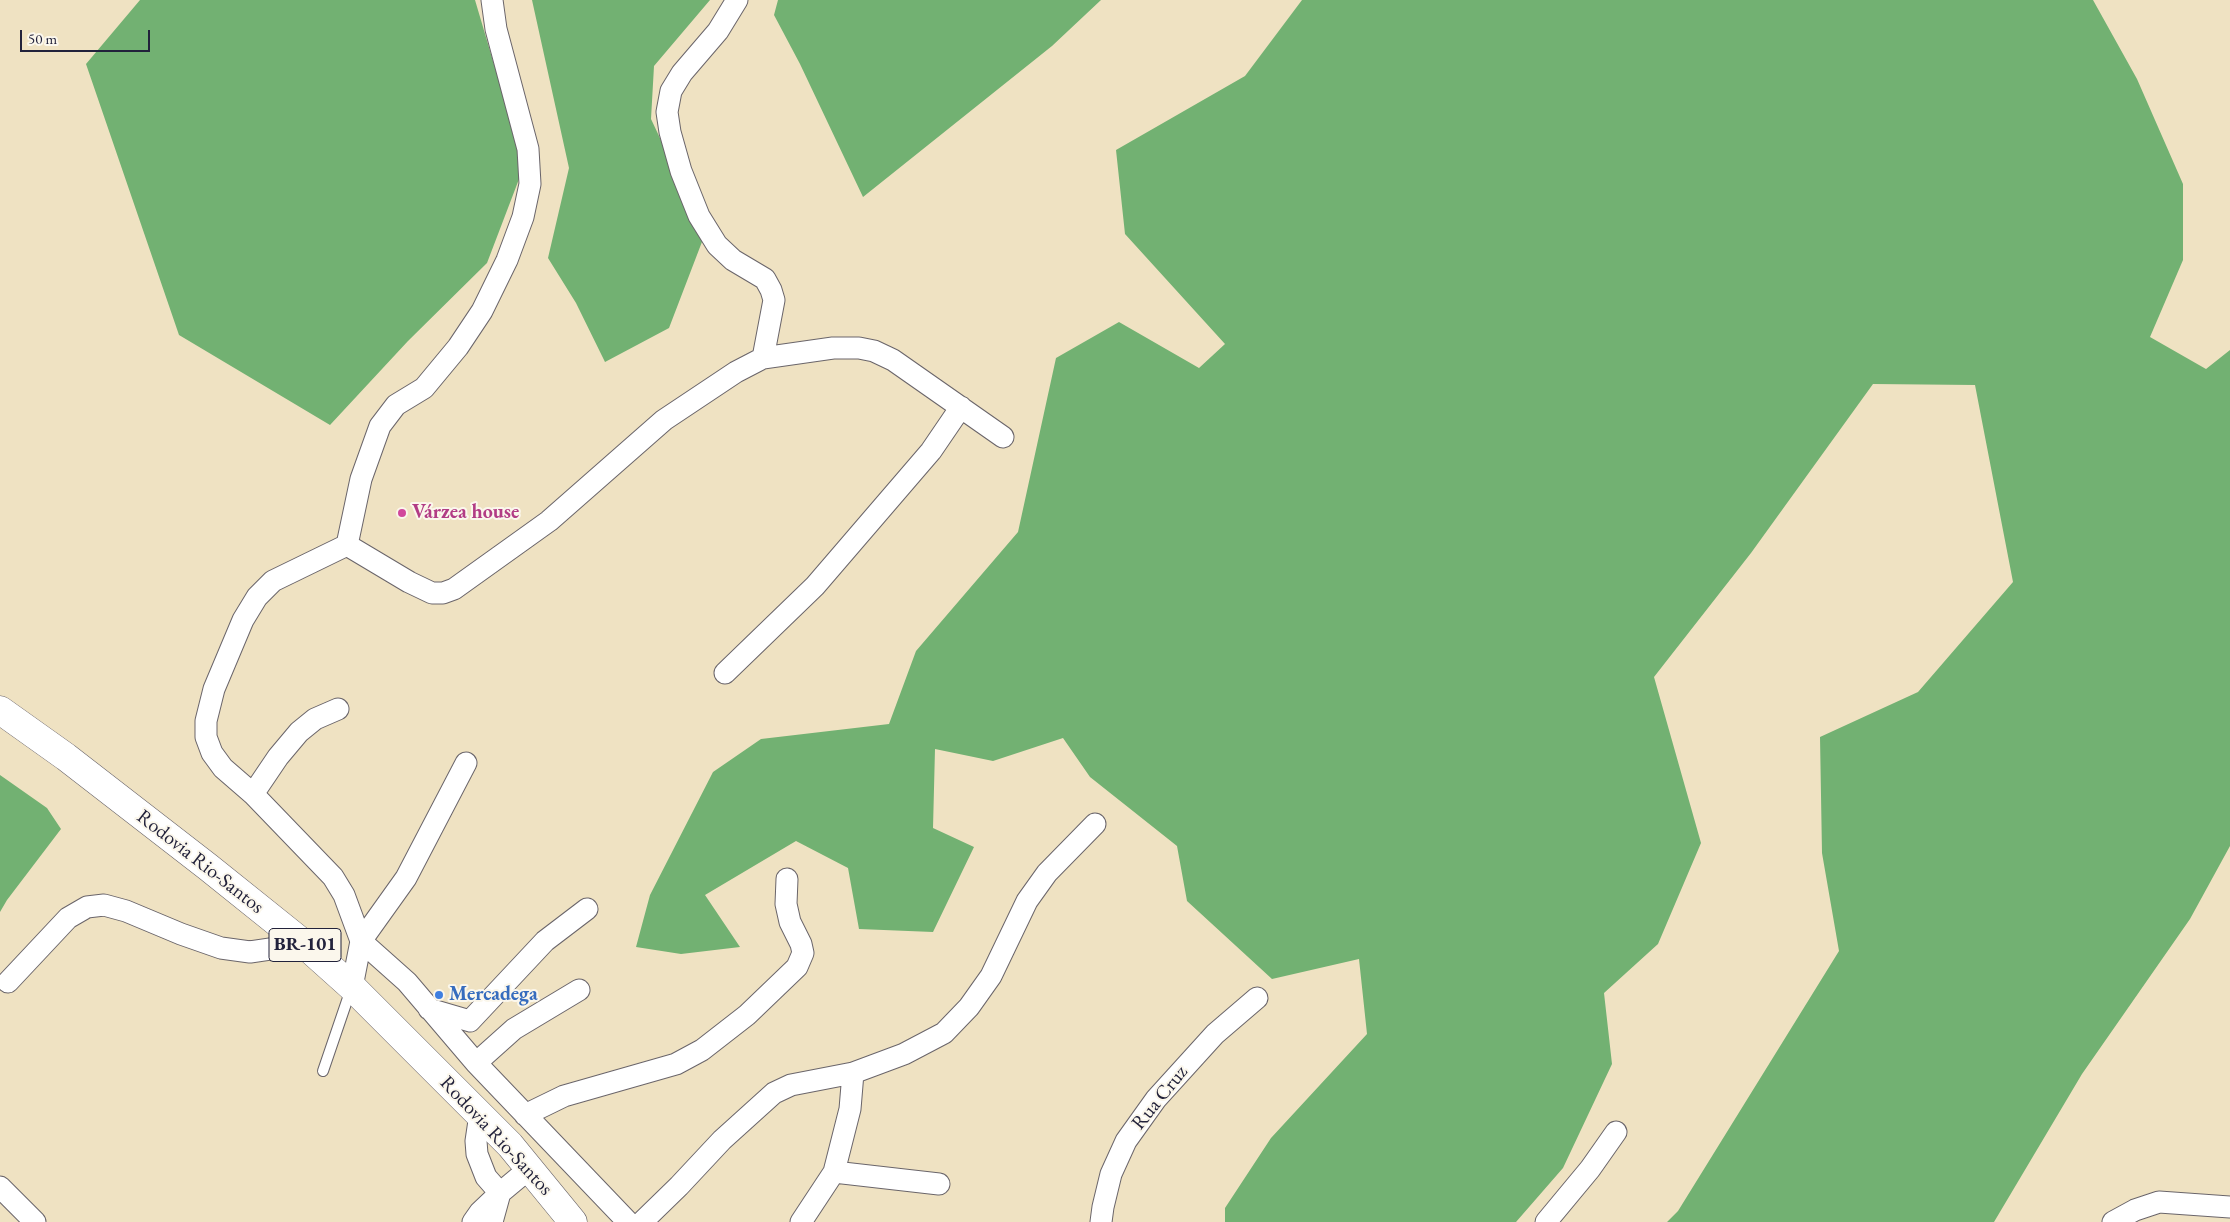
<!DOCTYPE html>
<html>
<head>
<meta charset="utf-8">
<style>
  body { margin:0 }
  #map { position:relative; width:2230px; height:1222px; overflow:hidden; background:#efe2c2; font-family:"EB Garamond",serif }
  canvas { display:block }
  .scale { position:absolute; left:20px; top:30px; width:130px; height:22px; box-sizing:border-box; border:2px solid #22223b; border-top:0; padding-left:6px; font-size:15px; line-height:18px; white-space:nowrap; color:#22223b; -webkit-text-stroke:4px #fbf7ec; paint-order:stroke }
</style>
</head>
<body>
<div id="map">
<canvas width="2230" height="1222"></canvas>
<div class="scale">50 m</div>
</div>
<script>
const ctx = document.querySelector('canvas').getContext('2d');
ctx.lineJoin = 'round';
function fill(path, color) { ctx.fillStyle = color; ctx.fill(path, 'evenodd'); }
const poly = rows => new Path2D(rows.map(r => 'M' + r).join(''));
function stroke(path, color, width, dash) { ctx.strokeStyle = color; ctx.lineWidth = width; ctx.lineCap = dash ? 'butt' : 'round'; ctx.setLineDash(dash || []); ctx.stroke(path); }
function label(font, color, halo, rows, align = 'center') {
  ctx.font = font + ' "EB Garamond",serif'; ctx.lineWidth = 4; ctx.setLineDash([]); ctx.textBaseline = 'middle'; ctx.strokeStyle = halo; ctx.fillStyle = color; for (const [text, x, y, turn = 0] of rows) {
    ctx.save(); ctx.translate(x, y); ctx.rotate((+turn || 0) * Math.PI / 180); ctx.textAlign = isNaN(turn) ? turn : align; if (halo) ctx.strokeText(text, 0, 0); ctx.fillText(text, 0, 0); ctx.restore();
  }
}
const forest = poly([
  [140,0,475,0,524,166,487,263,408,341,330,425,179,335,86,64],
  [532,0,710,0,654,66,651,119,705,234,669,328,605,362,576,303,548,258,569,168],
  [778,0,1101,0,1052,46,863,197,800,64,774,15],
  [1302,0,2093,0,2137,79,2183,184,2183,260,2150,337,2206,369,2230,350,2230,846,2190,919,2082,1074,1994,1222,1667,1222,1678,1211,1839,951,1822,853,1820,737,1918,692,2013,582,1975,385,1873,384,1751,553,1654,677,1701,843,1658,944,1604,993,1612,1064,1563,1168,1516,1222,1225,1222,1225,1208,1271,1138,1367,1034,1359,959,1272,979,1187,901,1177,846,1090,777,1063,738,993,761,935,749,933,828,974,847,933,932,859,929,848,868,796,841,705,895,740,947,681,954,636,947,650,895,713,772,761,739,889,724,916,651,1018,532,1056,358,1119,322,1199,368,1225,344,1125,234,1116,150,1245,76],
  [0,775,47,808,61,829,7,900,0,912]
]);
const lane = poly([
  [323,1071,351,989]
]);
const street = poly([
  [737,0,718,31,682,73,671,91,667,112,670,132,681,171,699,216,717,245,733,260,765,279,771,290,774,300,763,358],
  [347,545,409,582,432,593,443,593,454,589,549,521,664,420,736,372,763,358,833,348,859,348,874,351,893,360,1003,437],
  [347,545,361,479,380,426,396,405,424,388,458,347,482,311,507,260,523,217,530,184,528,149,496,29,492,0],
  [347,545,273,581,257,597,243,620,214,689,206,721,206,737,212,753,223,768,253,794,333,877,344,895,361,941,352,987],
  [725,673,815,586,931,451,961,407],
  [466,763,406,878,361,941,407,982,476,1063,628,1222],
  [253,794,278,757,299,732,315,719,338,709],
  [8,982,68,918,87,907,104,905,126,911,181,934,221,948,250,952,304,944],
  [429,1009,470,1021,545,941,587,909],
  [476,1063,514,1029,579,990],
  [480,1114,476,1141,477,1154,486,1177,500,1193,492,1222],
  [525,1115,564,1096,676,1064,702,1050,747,1015,797,967,803,953,801,944,790,922,786,904,787,879],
  [834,1172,939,1184],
  [0,1187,35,1222],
  [473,1222,480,1212,500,1193,530,1168],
  [642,1222,679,1186,722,1140,774,1093,791,1085,853,1073,904,1054,944,1033,969,1007,991,976,1027,901,1047,873,1095,824],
  [801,1222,834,1172,850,1109,853,1073],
  [1101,1222,1103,1207,1111,1174,1126,1141,1156,1099,1215,1034,1257,998],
  [1546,1222,1590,1169,1616,1132],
  [2113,1222,2135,1210,2159,1202,2230,1207]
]);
const highway = poly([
  [0,710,66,757,208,867,304,944,352,987,510,1145,573,1222]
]);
const markers = [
  [402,513,5,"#d1479c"],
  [439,995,5,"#3f7fe0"]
];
const shields = [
  [305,945,72]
];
const shieldNames = [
  ["BR-101",305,945]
];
const hotelNames = [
  ["Várzea house",412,513]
];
const streetNames = [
  ["Rodovia Rio-Santos",200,862,38],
  ["Rua Cruz",1160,1098,-51],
  ["Rodovia Rio-Santos",496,1136,47]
];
const shopNames = [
  ["Mercadega",449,995]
];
fill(forest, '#72b172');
stroke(lane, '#6a656a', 12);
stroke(street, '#6a656a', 23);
stroke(highway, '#6a656a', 29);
stroke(lane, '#fff', 10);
stroke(street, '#fff', 21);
stroke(highway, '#fff', 28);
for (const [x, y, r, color] of markers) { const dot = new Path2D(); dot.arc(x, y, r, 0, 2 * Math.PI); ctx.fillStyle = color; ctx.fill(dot); stroke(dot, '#fbf7ec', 2); }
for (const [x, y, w] of shields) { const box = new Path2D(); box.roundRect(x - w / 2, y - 16.5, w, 33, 4); ctx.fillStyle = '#fbf7ec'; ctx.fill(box); stroke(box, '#22223b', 1); }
label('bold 19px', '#22223b', null, shieldNames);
label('bold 20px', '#b23c85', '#fbf7ec', hotelNames, 'left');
label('20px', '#22223b', '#fbf7ec', streetNames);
label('bold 20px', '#366cbe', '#fbf7ec', shopNames, 'left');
</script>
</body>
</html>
